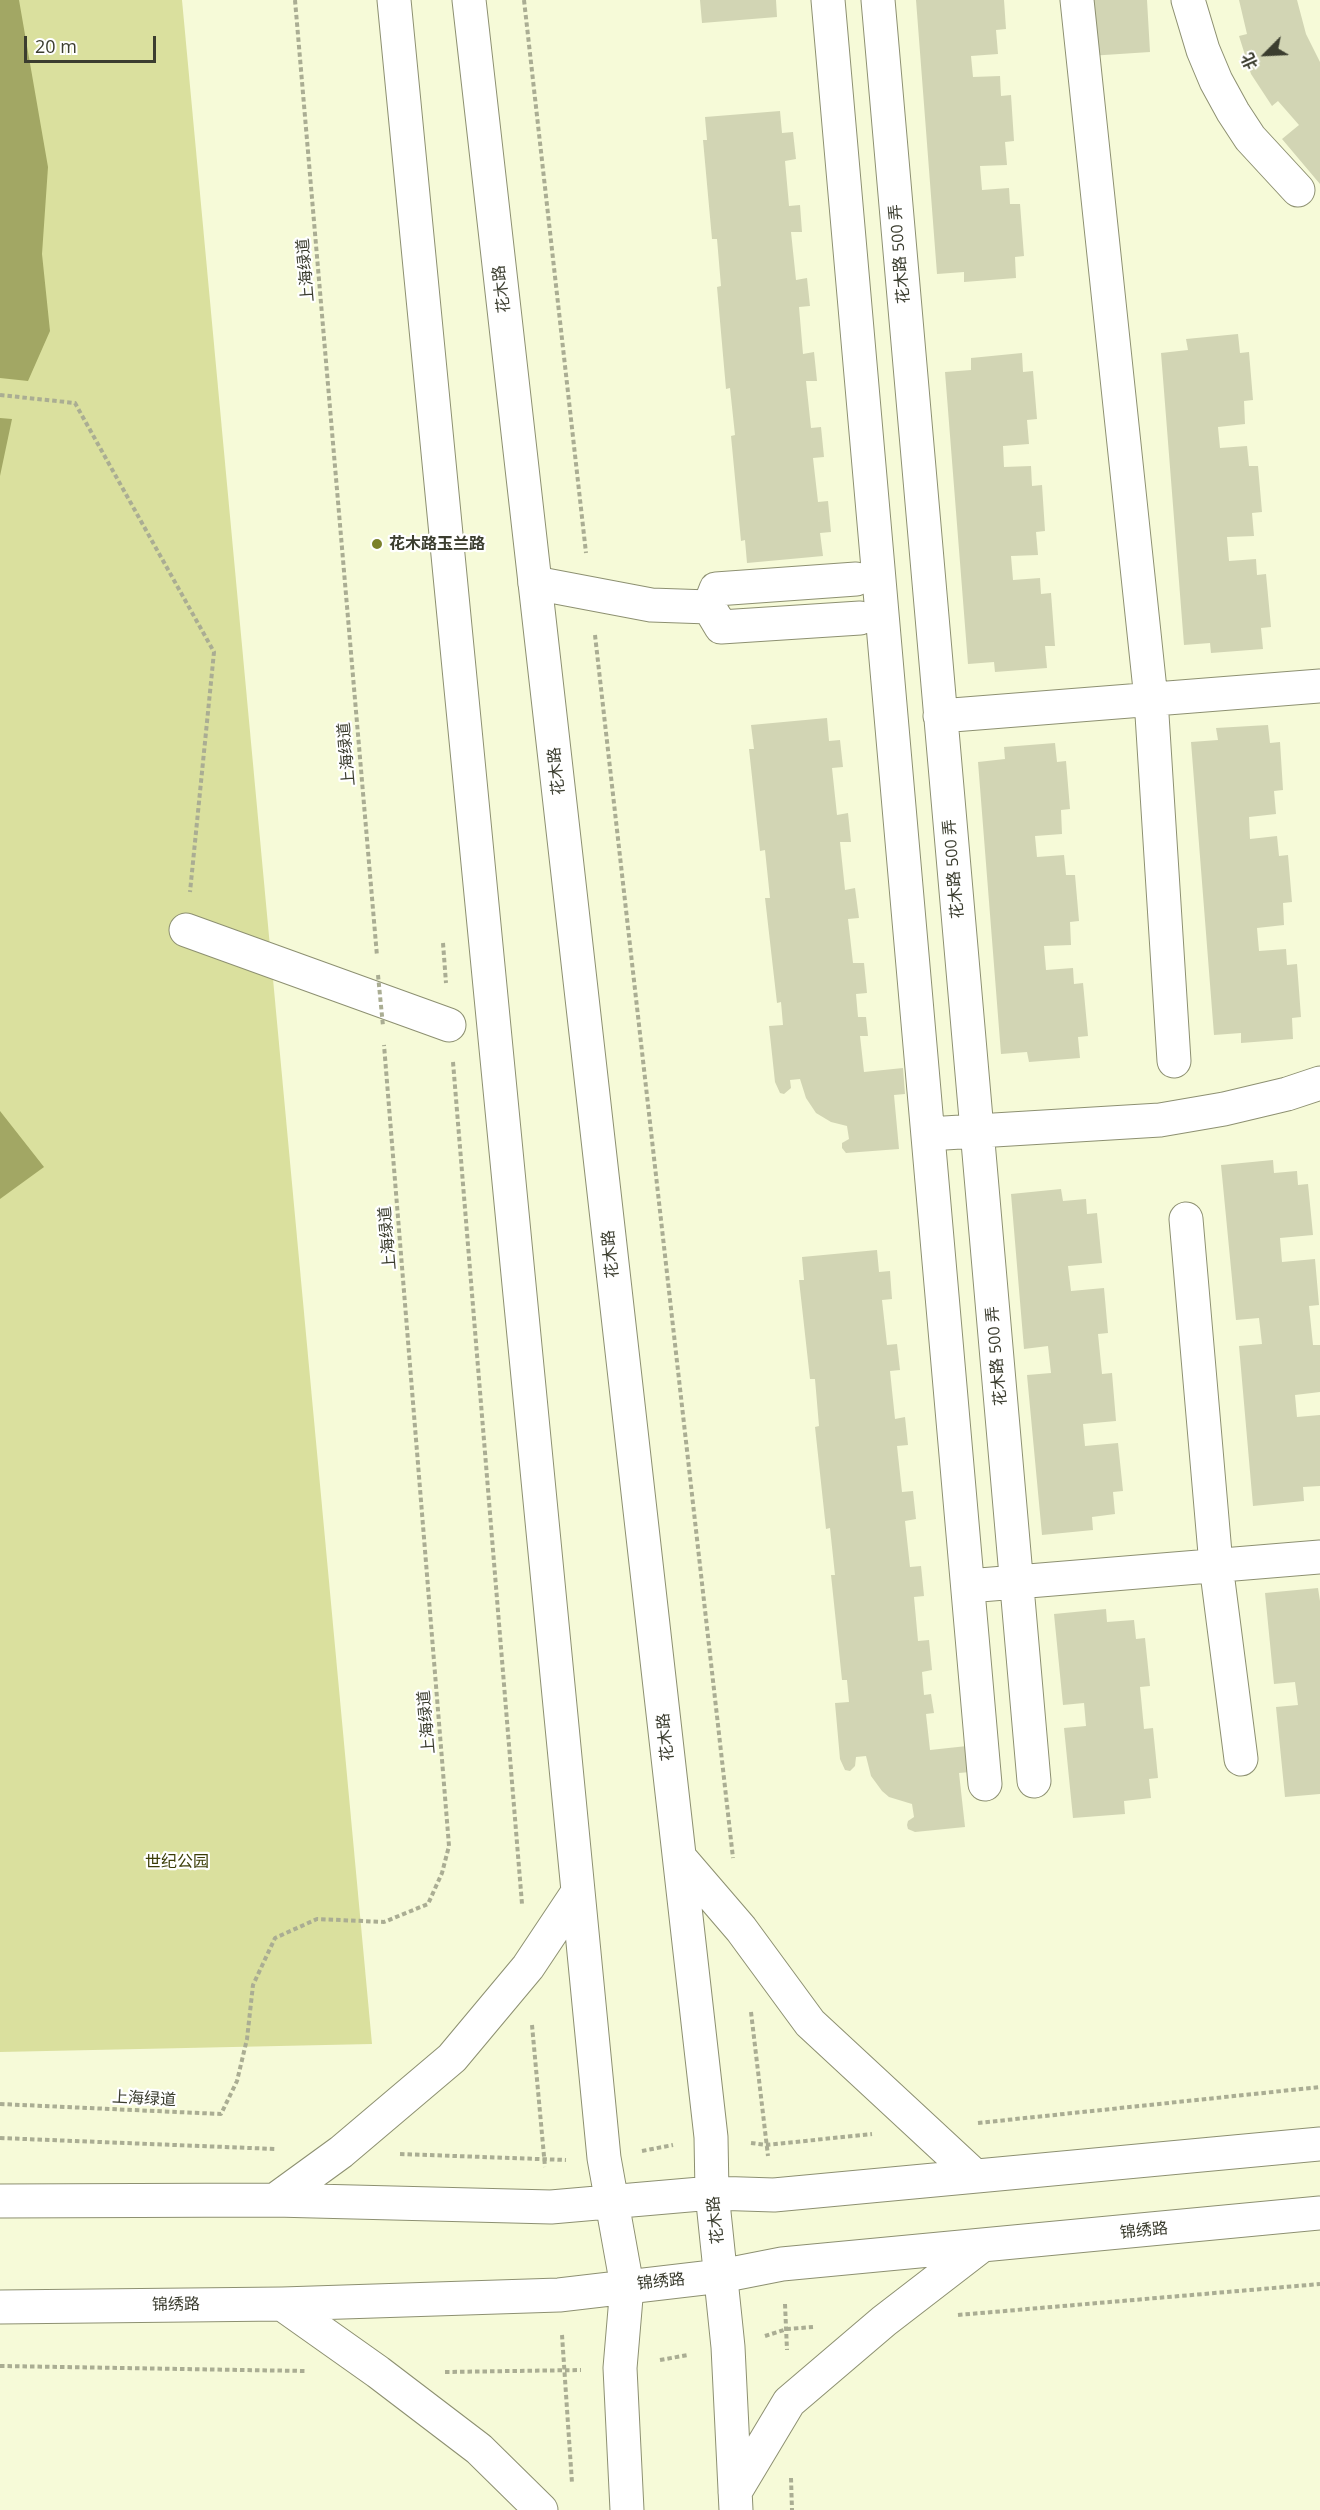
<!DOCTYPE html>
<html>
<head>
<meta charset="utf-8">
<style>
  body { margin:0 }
  #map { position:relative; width:1320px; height:2510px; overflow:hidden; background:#f6fad8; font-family:"Open Sans","Noto Sans SC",sans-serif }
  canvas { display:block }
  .north { position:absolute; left:1236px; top:24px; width:60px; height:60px; -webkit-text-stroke:4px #fff; paint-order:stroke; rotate:246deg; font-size:16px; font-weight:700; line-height:24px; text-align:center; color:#3b3d2f }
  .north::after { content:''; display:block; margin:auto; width:21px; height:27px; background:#3b3d2f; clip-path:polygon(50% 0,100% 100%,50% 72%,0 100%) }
  .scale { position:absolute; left:24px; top:36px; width:132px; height:27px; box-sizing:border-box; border:3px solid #3b3d2f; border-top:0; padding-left:8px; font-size:18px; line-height:21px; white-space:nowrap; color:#3b3d2f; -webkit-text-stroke:4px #fff; paint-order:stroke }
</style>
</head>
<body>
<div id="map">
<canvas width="1320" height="2510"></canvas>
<div class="north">北</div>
<div class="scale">20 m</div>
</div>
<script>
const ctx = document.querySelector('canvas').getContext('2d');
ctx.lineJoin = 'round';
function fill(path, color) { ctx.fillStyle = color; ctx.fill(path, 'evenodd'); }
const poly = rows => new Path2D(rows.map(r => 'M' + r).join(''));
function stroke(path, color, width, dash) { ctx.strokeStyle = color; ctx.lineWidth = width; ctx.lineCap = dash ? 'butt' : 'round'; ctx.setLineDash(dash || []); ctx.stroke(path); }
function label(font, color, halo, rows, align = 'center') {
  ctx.font = font + ' "Open Sans","Noto Sans SC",sans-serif'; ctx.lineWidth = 4.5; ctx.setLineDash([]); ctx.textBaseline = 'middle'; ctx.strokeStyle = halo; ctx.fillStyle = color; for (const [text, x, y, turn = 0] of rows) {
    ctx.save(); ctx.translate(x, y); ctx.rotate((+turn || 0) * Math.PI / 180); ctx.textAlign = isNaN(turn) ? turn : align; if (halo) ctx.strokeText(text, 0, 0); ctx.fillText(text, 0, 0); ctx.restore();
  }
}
const green = poly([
  [0,0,182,0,372,2044,0,2052]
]);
const water = poly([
  [0,0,19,0,48,167,42,254,50,331,28,381,0,378],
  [0,418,12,419,0,476],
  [0,1111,44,1167,0,1199]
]);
const building = poly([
  [700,0,776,0,777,17,702,23],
  [916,0,1004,0,1006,29,996,30,998,54,971,56,973,77,1000,76,1001,96,1011,95,1014,141,1005,142,1007,165,980,166,982,190,1009,188,1010,204,1020,204,1024,256,1015,257,1016,278,964,282,964,272,937,274],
  [1085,0,1147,0,1150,52,1089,56],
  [1239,0,1297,0,1306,34,1320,62,1320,184,1282,139,1299,125,1278,101,1272,106,1251,74,1239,36,1247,34],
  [780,111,782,133,793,132,796,159,785,161,789,206,800,205,802,232,791,232,796,280,807,278,810,306,799,307,803,354,814,352,817,381,806,381,811,428,821,427,824,457,813,458,818,502,828,501,831,532,820,533,823,556,747,563,745,540,741,541,731,436,735,435,730,388,726,389,717,287,721,286,717,239,712,239,703,140,707,140,705,117],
  [1238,334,1240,353,1249,352,1253,400,1244,401,1245,424,1218,427,1220,448,1247,446,1249,466,1258,466,1262,512,1252,513,1254,536,1227,537,1229,561,1256,559,1257,575,1266,574,1271,627,1261,628,1263,649,1211,653,1210,643,1184,645,1161,353,1188,350,1186,339],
  [1022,353,1023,372,1033,371,1037,419,1027,420,1029,444,1003,446,1004,467,1031,466,1032,486,1042,485,1045,531,1036,532,1038,555,1011,556,1013,580,1040,578,1041,594,1051,593,1055,646,1045,646,1047,668,995,672,994,662,968,664,945,372,971,370,971,358],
  [827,718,829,741,840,740,843,767,832,768,837,815,848,813,851,842,840,842,845,890,855,888,859,918,848,919,853,963,864,963,867,993,856,994,858,1017,866,1017,868,1036,860,1036,864,1072,903,1068,905,1094,894,1095,899,1149,846,1153,842,1148,842,1143,849,1139,847,1126,831,1122,816,1113,806,1098,800,1079,790,1080,791,1088,784,1094,780,1093,775,1082,769,1026,783,1025,781,1002,777,1003,765,898,770,898,765,850,760,851,749,749,754,749,751,725],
  [1268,725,1270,743,1280,742,1283,790,1274,791,1276,814,1249,817,1250,839,1277,836,1279,856,1288,855,1292,902,1283,903,1284,925,1257,928,1259,951,1286,949,1287,965,1297,964,1301,1017,1292,1018,1293,1039,1241,1043,1241,1033,1214,1035,1191,742,1218,740,1216,728],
  [1055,743,1057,762,1066,761,1070,809,1061,810,1062,834,1035,836,1037,857,1064,855,1066,875,1075,875,1079,921,1070,922,1071,945,1044,946,1046,970,1073,968,1074,984,1083,983,1088,1036,1078,1037,1080,1058,1029,1062,1027,1052,1001,1054,978,762,1005,759,1004,747],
  [1273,1160,1274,1173,1297,1171,1298,1185,1308,1184,1313,1235,1280,1238,1282,1262,1315,1259,1319,1305,1309,1306,1313,1345,1320,1345,1320,1392,1295,1395,1297,1417,1320,1415,1320,1486,1303,1487,1304,1501,1253,1506,1239,1346,1262,1344,1259,1318,1236,1320,1221,1165],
  [1061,1189,1063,1201,1086,1199,1087,1214,1097,1213,1102,1263,1068,1266,1071,1291,1104,1288,1108,1333,1098,1334,1102,1374,1112,1373,1116,1421,1083,1424,1085,1446,1118,1443,1123,1491,1113,1492,1115,1514,1092,1517,1093,1530,1042,1535,1027,1375,1051,1373,1048,1346,1024,1349,1011,1194],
  [877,1250,879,1272,890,1271,892,1299,882,1300,887,1345,897,1344,900,1370,890,1371,895,1419,905,1417,908,1445,897,1446,902,1492,913,1491,916,1519,905,1521,910,1567,921,1566,924,1596,914,1597,918,1641,929,1640,932,1670,922,1672,924,1695,931,1694,934,1713,926,1714,930,1750,967,1746,970,1772,959,1773,965,1827,915,1832,908,1829,907,1825,908,1821,914,1817,912,1804,889,1797,882,1791,871,1776,866,1756,856,1757,855,1766,850,1771,845,1770,840,1759,835,1703,849,1702,847,1680,842,1680,831,1575,835,1575,830,1528,826,1529,815,1427,819,1426,815,1379,810,1379,799,1280,804,1280,802,1257],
  [1318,1588,1320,1601,1320,1794,1285,1797,1276,1707,1298,1705,1295,1682,1274,1684,1265,1593],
  [1106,1609,1107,1622,1134,1620,1136,1639,1145,1638,1150,1686,1140,1687,1144,1729,1153,1728,1158,1778,1149,1779,1151,1798,1124,1801,1125,1814,1073,1818,1064,1728,1086,1726,1084,1703,1063,1705,1054,1614]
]);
const path = poly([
  [295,0,377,956],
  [524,0,586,553],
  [0,395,75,403,214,652,190,892],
  [595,635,733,1858],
  [443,943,446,983],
  [453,1062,522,1904],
  [751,2012,768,2156],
  [532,2025,545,2167],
  [0,2104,221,2114,237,2081,247,2039,253,1985,275,1938,317,1919,384,1922,428,1904,442,1873,449,1846,384,1045],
  [978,2123,1320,2087],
  [0,2138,275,2149],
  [751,2143,766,2145,872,2134],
  [642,2151,673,2145],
  [400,2154,566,2160],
  [785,2304,787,2350],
  [958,2315,1320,2284],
  [562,2335,572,2483],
  [765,2336,787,2329,813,2327],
  [660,2360,688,2355],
  [0,2366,305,2371],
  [445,2372,581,2370],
  [791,2478,792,2510]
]);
const minor = poly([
  [828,0,985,1784],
  [878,0,1034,1781],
  [1077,0,1151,699,1174,1061],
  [1188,0,1203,50,1216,81,1233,112,1250,138,1298,190],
  [856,579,716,589,709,607,721,627,860,618],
  [535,583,651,605,709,607],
  [940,716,1320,686],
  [186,930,449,1025],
  [928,1134,1160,1120,1224,1109,1287,1094,1320,1083],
  [1186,1219,1216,1565,1241,1759],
  [968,1586,1320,1557]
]);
const major = poly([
  [394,0,604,2158,627,2286,620,2368,627,2510],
  [469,0,711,2137,712,2193,728,2347,736,2510],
  [680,1858,741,1929,810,2023,975,2176],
  [275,2200,341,2152,452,2058,528,1967,578,1892],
  [0,2201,275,2200,551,2207,712,2193,774,2195,1320,2144],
  [282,2304,378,2372,479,2449,541,2510],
  [0,2307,282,2304,559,2295,721,2276,782,2264,1320,2213],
  [735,2492,789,2402,884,2321,980,2247]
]);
const pathBridge = poly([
  [378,975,383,1026]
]);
const markers = [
  [377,544,6,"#7b802a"]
];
const streetNames = [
  ["花木路 500 弄",900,254,-95],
  ["上海绿道",306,270,-95],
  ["花木路",502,289,-97],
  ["上海绿道",347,754,-95],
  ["花木路",557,771,-96],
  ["花木路 500 弄",954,869,-95],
  ["上海绿道",388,1238,-95],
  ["花木路",611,1254,-96],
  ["花木路 500 弄",997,1356,-95],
  ["上海绿道",427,1722,-95],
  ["花木路",666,1737,-96],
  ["上海绿道",144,2099,3],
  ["花木路",716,2220,-96],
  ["锦绣路",1144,2231,-6],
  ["锦绣路",661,2282,-6],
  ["锦绣路",176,2305,-1]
];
const poiNames = [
  ["花木路玉兰路",389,544]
];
const parkNames = [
  ["世纪公园",177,1862]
];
fill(green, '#dae09e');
fill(water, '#a2a764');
fill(building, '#d2d5b4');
stroke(minor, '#8d9071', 35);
stroke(major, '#8d9071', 35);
stroke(path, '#aaad93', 4, [4.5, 3]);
stroke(minor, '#fff', 33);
stroke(major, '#fff', 33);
stroke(pathBridge, '#aaad93', 4, [4.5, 3]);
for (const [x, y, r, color] of markers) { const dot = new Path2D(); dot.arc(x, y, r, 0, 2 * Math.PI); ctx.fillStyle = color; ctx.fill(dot); stroke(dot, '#fff', 2); }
label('16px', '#3b3d2f', '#fff', streetNames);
label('bold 16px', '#3b3d2f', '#fff', poiNames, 'left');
label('16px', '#3b3d07', '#fff', parkNames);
</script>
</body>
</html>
